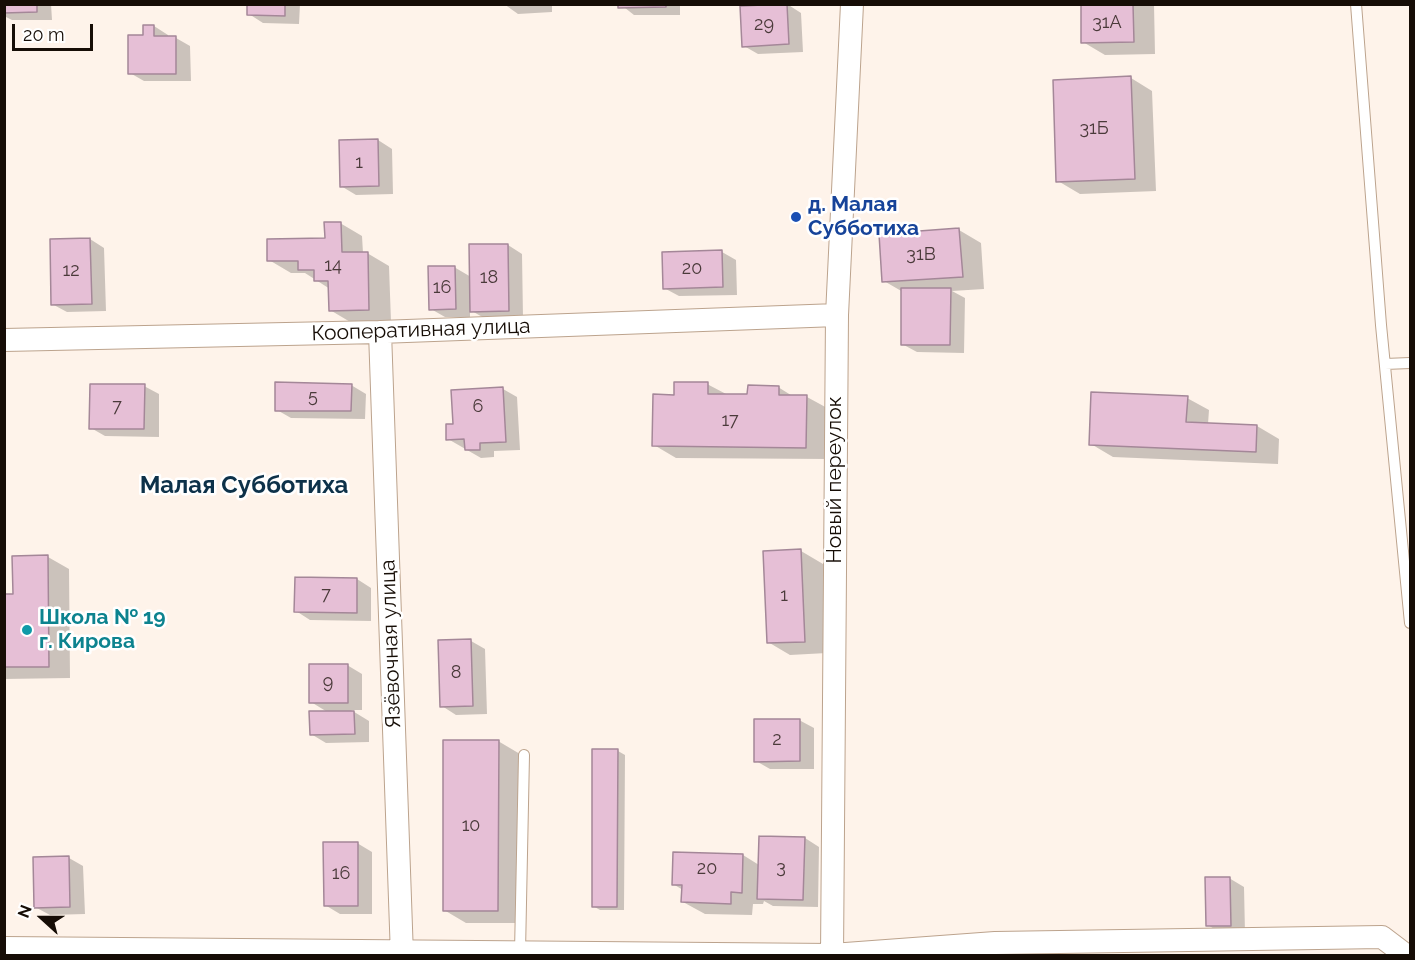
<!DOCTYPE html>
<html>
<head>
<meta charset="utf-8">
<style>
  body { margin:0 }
  #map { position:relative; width:1415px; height:960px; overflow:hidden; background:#fef3ea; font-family:Raleway,sans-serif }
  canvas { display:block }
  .frame { position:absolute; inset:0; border:6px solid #160d06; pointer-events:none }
  .north { position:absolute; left:12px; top:888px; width:60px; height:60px; -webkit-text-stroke:4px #fff; paint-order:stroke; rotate:291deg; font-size:16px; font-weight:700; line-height:24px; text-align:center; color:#160d06 }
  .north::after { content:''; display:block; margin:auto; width:21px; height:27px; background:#160d06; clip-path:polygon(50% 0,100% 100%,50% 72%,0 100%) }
  .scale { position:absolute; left:12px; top:24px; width:81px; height:27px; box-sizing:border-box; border:3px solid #160d06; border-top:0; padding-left:8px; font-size:18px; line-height:21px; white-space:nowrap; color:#160d06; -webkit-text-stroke:4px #fff; paint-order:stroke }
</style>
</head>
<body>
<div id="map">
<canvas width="1415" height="960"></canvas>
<div class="frame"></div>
<div class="north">N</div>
<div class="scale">20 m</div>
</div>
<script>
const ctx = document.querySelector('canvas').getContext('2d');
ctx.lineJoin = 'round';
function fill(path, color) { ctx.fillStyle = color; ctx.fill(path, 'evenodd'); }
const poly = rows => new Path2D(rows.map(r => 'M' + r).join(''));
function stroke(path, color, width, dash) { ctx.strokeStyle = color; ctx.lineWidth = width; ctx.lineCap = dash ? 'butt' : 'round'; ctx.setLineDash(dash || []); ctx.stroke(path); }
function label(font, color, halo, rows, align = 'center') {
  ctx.font = font + ' Raleway,sans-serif'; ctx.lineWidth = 5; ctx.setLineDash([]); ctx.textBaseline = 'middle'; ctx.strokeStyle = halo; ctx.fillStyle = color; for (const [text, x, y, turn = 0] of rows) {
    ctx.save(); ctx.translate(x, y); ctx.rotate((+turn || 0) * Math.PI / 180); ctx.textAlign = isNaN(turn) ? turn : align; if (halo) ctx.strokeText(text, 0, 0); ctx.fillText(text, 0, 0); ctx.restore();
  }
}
const shadow = poly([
  [4,4,51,4,52,20,12,20,4,16],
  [249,4,300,4,299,24,263,23,249,14],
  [552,4,552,12,518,14,504,4],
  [620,4,680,4,680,15,634,15],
  [787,4,801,13,803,52,758,54,744,46],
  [1082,4,1154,4,1155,54,1105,55,1083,42],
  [154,26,168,35,168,38,176,38,190,46,191,81,144,81,130,73,144,37],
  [1131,78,1152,91,1156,191,1080,194,1058,181],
  [378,140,392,149,393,194,356,195,341,186],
  [340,223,362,236,363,253,367,253,389,266,391,322,352,323,330,310,330,289,305,273,291,273,269,260,326,239],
  [959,230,981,243,984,289,952,291,965,298,964,353,917,352,902,344,903,292,884,281],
  [90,239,104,248,106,311,67,312,52,304],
  [508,245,522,254,523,318,486,319,470,310,470,317,445,317,431,309,454,267,471,277],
  [722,252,736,260,737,295,679,296,664,288],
  [707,384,728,395,749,395,778,387,794,397,807,397,829,409,828,459,676,458,654,445],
  [351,385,366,394,365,419,291,418,277,410],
  [144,386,159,394,159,437,105,436,91,428],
  [503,389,517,397,520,450,494,451,494,457,481,458,448,439,455,425],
  [1187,398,1209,410,1208,424,1257,426,1279,439,1278,464,1113,457,1091,444],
  [801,551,823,564,827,653,790,655,768,642],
  [48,557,69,569,70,678,4,679,4,596,14,596],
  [357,579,371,588,371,621,310,620,296,611],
  [471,641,485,649,487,714,456,715,442,706],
  [347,665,362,674,362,710,351,710,369,721,369,742,326,743,311,734,329,713,311,702],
  [799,720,814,728,814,769,770,769,756,761],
  [498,741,520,754,519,923,466,923,444,910],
  [618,751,625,755,624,910,600,910,593,906],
  [805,838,819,847,818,907,773,906,764,901,763,904,753,904,752,915,705,914,683,902,683,890,673,884,743,855,759,865],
  [357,843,372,852,372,914,340,914,325,905],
  [69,858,83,866,85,914,50,915,35,907],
  [1229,878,1244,887,1245,933,1222,934,1208,925]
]);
const building = poly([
  [4,4,37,4,37,12,4,13,4,4],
  [247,4,285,4,285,16,247,15,247,4],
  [618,4,666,4,666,7,618,8,618,4],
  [787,4,789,44,742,47,740,6,787,4],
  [1081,4,1133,4,1134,42,1081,43,1081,4],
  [143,25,154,25,154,36,176,36,176,74,128,74,128,35,143,35,143,25],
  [1131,76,1135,179,1056,182,1053,80,1131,76],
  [378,139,379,186,340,187,339,140,378,139],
  [324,222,341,222,342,252,368,252,369,310,329,311,328,281,314,281,314,270,298,270,298,261,267,261,267,239,325,238,324,222],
  [959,228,963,277,882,282,879,234,959,228],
  [90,238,92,304,51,305,50,239,90,238],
  [469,244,508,244,509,311,470,312,469,244],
  [722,250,723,287,663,289,662,252,722,250],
  [428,266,455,266,456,309,429,310,428,266],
  [901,288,951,288,950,345,901,345,901,288],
  [275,382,352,384,351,411,275,411,275,382],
  [674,382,708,382,708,394,747,394,748,385,779,386,779,395,807,395,806,448,652,446,653,394,674,395,674,382],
  [90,384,145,384,144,429,89,429,90,384],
  [503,387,506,442,480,443,480,450,465,450,464,439,446,440,446,424,453,424,451,390,503,387],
  [1091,392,1188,396,1186,422,1257,425,1256,452,1089,445,1091,392],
  [801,549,805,642,767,643,763,551,801,549],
  [48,555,49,667,4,667,4,594,13,594,12,556,48,555],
  [295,577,357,578,357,613,294,612,295,577],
  [471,639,473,706,440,707,438,640,471,639],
  [309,664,348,664,348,703,309,703,309,664],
  [309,711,354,711,355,734,310,735,309,711],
  [754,719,800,719,800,761,754,762,754,719],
  [443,740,499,740,498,911,443,911,443,740],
  [592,749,618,749,617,907,592,907,592,749],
  [759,836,805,837,803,900,757,899,759,836],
  [323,842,358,842,358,906,324,906,323,842],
  [673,852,743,854,742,893,731,892,731,904,681,902,682,885,672,885,673,852],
  [69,856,70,907,34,908,33,857,69,856],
  [1205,877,1230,877,1231,926,1206,926,1205,877]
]);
const lane = poly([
  [1356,4,1381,325,1410,623],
  [1385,364,1410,363],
  [520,952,524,755]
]);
const street = poly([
  [380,332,402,956],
  [4,340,380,332,837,315],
  [4,948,832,955,995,943,1382,937,1407,956],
  [832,956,837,315,852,4]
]);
const markers = [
  [796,217,6,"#1a4fb4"],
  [27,630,6,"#0f9aa8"]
];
const numberNames = [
  ["31А",1107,23],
  ["29",764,25],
  ["31Б",1094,129],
  ["1",359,163],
  ["31В",921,255],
  ["14",333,266],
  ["20",692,269],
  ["12",71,271],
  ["18",489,278],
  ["16",442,288],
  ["5",313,397],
  ["7",117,407],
  ["6",478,407],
  ["17",730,421],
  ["7",326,595],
  ["1",784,596],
  ["8",456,673],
  ["9",328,683],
  ["2",777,740],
  ["10",471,826],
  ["3",781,868],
  ["20",707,869],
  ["16",341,874]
];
const transitNames = [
  ["д. Малая",808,205],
  ["Субботиха",808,229]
];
const streetNames = [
  ["Кооперативная улица",421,330,-2],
  ["Новый переулок",835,480,-90],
  ["Язёвочная улица",391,644,-92]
];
const cultureNames = [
  ["Школа № 19",39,618],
  ["г. Кирова",39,642]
];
const quarterNames = [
  ["Малая Субботиха",244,486]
];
fill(shadow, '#0003');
fill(building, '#e6bfd6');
stroke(building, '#a48798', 1.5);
stroke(lane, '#bca38d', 12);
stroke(street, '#bca38d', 24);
stroke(lane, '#fff', 10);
stroke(street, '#fff', 22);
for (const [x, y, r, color] of markers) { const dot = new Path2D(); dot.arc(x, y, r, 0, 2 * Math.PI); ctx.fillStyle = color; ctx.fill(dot); stroke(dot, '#fff', 2); }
label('18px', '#4a3a3a', null, numberNames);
label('bold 21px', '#164399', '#fff', transitNames, 'left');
label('21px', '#160d06', '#fff', streetNames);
label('bold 21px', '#0d838f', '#fff', cultureNames, 'left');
label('bold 24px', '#0d3149', '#fff', quarterNames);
</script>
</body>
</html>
